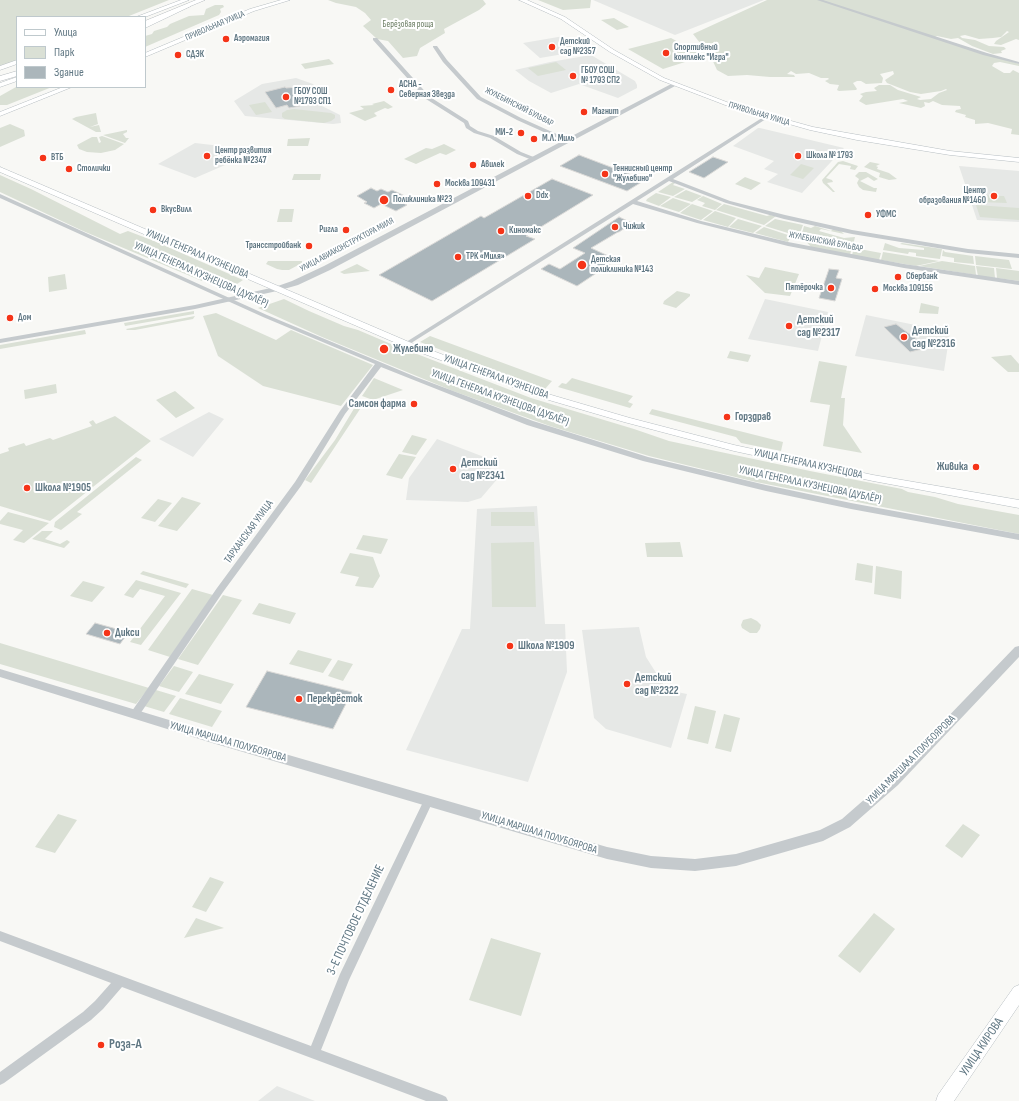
<!DOCTYPE html>
<html>
<head>
<meta charset="utf-8">
<style>
  body { margin:0 }
  #map { position:relative; width:1019px; height:1101px; overflow:hidden; background:#f8f8f5; font-family:"Sofia Sans Condensed",sans-serif }
  canvas { display:block }
  .legend { position:absolute; left:16px; top:16px; width:130px; height:72px; box-sizing:border-box; background:#fff; border:1px solid #bfc9cd; margin:0; padding:5px 7px; list-style:none; font-size:12px; color:#607783 }
  .legend li { display:flex; align-items:center; gap:8px; height:20px }
  .legend b { width:20px; border:1px solid #bfc9cd }
</style>
</head>
<body>
<div id="map">
<canvas width="1019" height="1101"></canvas>
<ul class="legend">
<li><b style="height:5px;background:#fff"></b>Улица</li>
<li><b style="height:11px;background:#dae0d5"></b>Парк</li>
<li><b style="height:11px;background:#abb6bb"></b>Здание</li>
</ul>
</div>
<script>
const ctx = document.querySelector('canvas').getContext('2d');
ctx.lineJoin = 'round';
function fill(path, color) { ctx.fillStyle = color; ctx.fill(path, 'evenodd'); }
const poly = rows => new Path2D(rows.map(r => 'M' + r).join(''));
function stroke(path, color, width, dash) { ctx.strokeStyle = color; ctx.lineWidth = width; ctx.lineCap = dash ? 'butt' : 'round'; ctx.setLineDash(dash || []); ctx.stroke(path); }
function label(font, color, halo, rows, align = 'center') {
  ctx.font = font + ' "Sofia Sans Condensed",sans-serif'; ctx.lineWidth = 4; ctx.setLineDash([]); ctx.textBaseline = 'middle'; ctx.strokeStyle = halo; ctx.fillStyle = color; for (const [text, x, y, turn = 0] of rows) {
    ctx.save(); ctx.translate(x, y); ctx.rotate((+turn || 0) * Math.PI / 180); ctx.textAlign = isNaN(turn) ? turn : align; if (halo) ctx.strokeText(text, 0, 0); ctx.fillText(text, 0, 0); ctx.restore();
  }
}
const built = poly([
  [593,0,764,0,675,35],
  [564,36,581,51,540,58,523,43],
  [591,55,635,81,637,85,637,88,618,98,579,84,551,93,529,81,515,70,550,62],
  [296,78,313,84,329,104,322,106,340,115,341,123,333,124,245,116,234,101,262,84],
  [758,128,760,128,844,148,802,193,767,182,778,174,764,169,774,161,733,146],
  [195,143,247,149,239,159,195,178,158,164],
  [959,166,1019,171,1019,222,977,220],
  [765,299,828,312,818,351,748,339],
  [866,315,950,332,944,371,855,356],
  [209,412,224,419,193,457,159,439],
  [437,439,492,460,492,466,488,472,499,477,481,498,468,502,406,500,409,478],
  [537,506,545,624,565,624,567,672,528,782,406,750,462,629,470,629,477,509],
  [639,627,646,657,667,690,687,694,671,748,606,729,594,718,582,630],
  [277,1086,315,1101,258,1101]
]);
const green = poly([
  [0,0,169,0,129,16,123,17,17,17,17,60,0,66],
  [328,0,483,0,486,4,479,10,444,29,445,33,420,48,417,56,403,58,388,41,377,39,363,26,371,20,365,13,356,7,336,3],
  [538,0,591,0,590,8,563,10],
  [767,0,1019,0,1019,40,1016,39,1001,45,994,44,996,41,1009,32,1007,31,1001,37,993,38,979,39,965,35,960,36,962,38,975,40,989,46,1004,47,1006,49,1001,51,1002,53,993,54,972,46,958,38,951,39,937,36,935,37,1019,64,1019,66,1000,62,994,63,992,66,1004,73,1010,73,1013,70,1019,73,1019,135,1011,134,1012,129,988,123,975,124,975,120,965,117,966,115,955,112,956,110,961,109,960,106,942,105,933,101,929,103,924,102,925,106,921,108,899,103,908,101,903,99,866,105,859,101,863,96,860,94,866,92,877,91,874,88,879,85,890,85,898,90,921,97,917,99,920,100,931,99,939,93,947,90,946,89,941,91,921,94,910,92,887,83,885,80,894,74,893,71,880,74,883,78,882,83,866,84,861,81,857,81,853,83,857,89,856,90,839,91,837,90,839,85,830,84,825,81,829,79,828,78,821,78,809,73,796,74,791,71,787,74,794,75,795,77,770,77,747,75,728,76,717,70,711,57,693,34],
  [215,5,223,5,224,7,220,9,221,12,219,15,145,47,145,36,152,34,154,31,167,27,170,24,189,16,204,15,206,9],
  [614,18,629,27,617,30,601,20],
  [671,38,704,56,663,69,628,49],
  [329,59,334,64,305,69,301,64],
  [556,62,566,70,538,76,528,68],
  [16,87,24,88,52,87,7,105,0,105,0,96],
  [384,101,393,107,388,109,385,108,374,113,377,116,365,121,349,113,364,109,360,106,374,105,372,104],
  [265,102,272,112,256,115,249,105],
  [294,109,331,113,335,115,335,118,331,121,324,123,285,119,282,117,282,113,287,110],
  [96,113,98,124,90,127,99,125,101,132,96,132,72,119,76,117],
  [10,124,24,130,25,136,0,147,0,128],
  [127,130,127,132,123,134,126,138,129,138,125,143,103,135],
  [102,136,124,144,115,150,101,153,87,152,79,149,77,145,92,137,97,137,99,143,101,142,99,137],
  [310,138,308,146,287,146,288,139],
  [444,144,456,150,446,155,440,153,416,164,404,159,426,148,432,149],
  [843,161,858,166,855,170,850,169,851,166,839,164,826,178,832,180,833,182,827,183,835,192,833,192,823,183,822,180,838,162],
  [870,162,880,164,876,166,878,167,877,169,889,173,897,179,889,180,879,177,880,173,864,167],
  [801,164,814,168,803,179,790,175],
  [859,172,866,172,878,179,874,181,868,177,860,181,874,188,877,188,876,192,863,190,859,187,857,183,859,179,855,176],
  [294,174,321,174,320,180,292,180],
  [0,175,31,189,120,234,128,231,154,241,243,280,237,284,214,274,202,281,83,231,0,192],
  [745,177,761,183,751,190,735,184],
  [673,182,675,183,673,185,685,189,673,196,658,192],
  [686,190,702,196,692,202,674,197],
  [656,193,671,197,659,206,646,201,647,199],
  [976,195,1004,196,1007,203,979,202],
  [703,196,722,204,715,210,702,206,705,203,697,200],
  [673,198,691,204,679,212,660,206],
  [692,204,713,211,701,220,680,213],
  [724,204,767,216,770,215,776,216,764,225,716,210],
  [976,205,1019,208,1019,220,980,217],
  [280,209,294,209,292,222,277,222],
  [715,211,736,218,728,227,703,220],
  [738,219,762,226,753,233,729,227],
  [775,219,803,225,800,233,794,231,791,234,765,226],
  [804,226,811,228,815,226,831,231,833,229,841,231,844,234,821,229,819,231,844,238,855,237,853,245,843,244,844,241,835,239,834,242,806,237,807,234,802,233],
  [764,227,791,236,788,242,755,233],
  [804,239,852,247,850,255,811,247],
  [885,243,899,248,924,250,924,248,900,244,902,243,942,249,940,259,916,256,916,253,909,252,908,254,883,250],
  [854,248,881,253,879,260,852,255],
  [943,250,945,252,973,256,974,264,954,262,954,258,942,256],
  [883,252,939,261,916,266,881,260],
  [975,256,1009,260,1012,269,976,265],
  [268,261,302,261,302,263,289,270,282,270,277,269,266,264],
  [942,261,975,266,976,275,919,266],
  [357,264,370,271,344,274,340,272],
  [976,266,994,268,995,278,978,276],
  [765,267,799,274,790,296,765,293,746,275,759,278],
  [996,268,1019,271,1019,281,997,278],
  [65,274,67,289,49,292,48,277],
  [677,291,690,294,690,296,676,308,663,304,664,301],
  [284,299,309,311,344,326,358,330,391,344,531,398,634,429,669,441,810,471,902,489,908,492,935,497,958,504,1019,515,1019,534,756,482,649,456,550,426,453,391,322,337,258,308],
  [921,303,939,307,938,314,919,313],
  [194,311,194,314,125,326,124,323],
  [216,313,276,340,291,330,373,365,341,406,263,386,218,356,203,316],
  [195,316,193,319,135,330,127,330,126,329],
  [85,330,86,334,0,349,0,345],
  [430,336,552,381,545,389,420,342],
  [730,351,751,355,748,362,727,358],
  [1011,355,1019,364,1019,372,1008,372,991,357],
  [819,361,847,366,841,398,845,398,843,425,862,453,823,446,830,405,810,402],
  [374,378,403,390,373,400,362,396],
  [572,378,633,396,628,402,633,404,630,408,558,387,562,383,566,384],
  [56,384,57,393,25,399,24,390],
  [175,391,195,408,176,418,156,400],
  [358,402,364,403,311,483,305,480,335,440],
  [652,409,783,442,781,451,741,443,736,437,649,414],
  [115,416,151,441,50,521,0,506,0,454,9,451,8,448,24,443,26,446,50,438,53,440,92,426,89,422,93,420,96,424],
  [412,435,427,439,416,455,402,452],
  [399,454,416,457,402,479,386,475],
  [136,457,142,460,77,512,82,514,61,530,54,527,55,522],
  [182,497,201,503,177,531,158,526],
  [158,499,172,503,155,522,141,518],
  [8,512,49,523,24,543,13,540,23,530,0,524,0,521],
  [491,512,534,512,535,526,491,526],
  [42,531,53,531,45,539,60,544,67,540,70,542,64,548,32,539],
  [363,535,388,539,381,554,356,549],
  [534,542,536,607,492,607,491,543],
  [680,542,683,557,647,557,645,543],
  [350,553,373,557,380,576,373,588,355,586,359,577,340,573],
  [857,563,873,566,872,583,855,580],
  [876,566,902,571,901,599,874,594],
  [143,571,189,584,186,588,140,574],
  [136,580,181,593,141,645,130,642,165,596,140,589,133,598,124,595],
  [83,581,105,587,92,602,70,596],
  [192,589,213,595,170,657,148,650],
  [223,595,242,600,198,665,178,659],
  [259,603,296,613,290,624,252,614],
  [751,618,757,621,761,625,760,629,757,633,750,633,742,628,741,625,743,620],
  [0,643,149,688,136,704,0,664],
  [298,650,332,659,323,673,289,664],
  [338,660,353,664,343,681,328,676],
  [174,666,193,672,179,692,159,686],
  [199,674,234,684,221,704,185,694],
  [156,690,176,696,164,712,144,706],
  [180,698,222,711,212,727,169,714],
  [695,706,716,711,708,744,687,739],
  [724,714,740,718,731,752,715,748],
  [58,814,77,820,55,853,35,847],
  [963,824,980,835,962,858,945,846],
  [210,877,224,882,206,912,192,907],
  [874,913,895,929,860,973,838,956],
  [196,918,224,928,184,938],
  [491,938,541,953,521,1016,469,1000]
]);
const building = poly([
  [285,87,286,88,297,87,308,101,298,103,300,106,289,108,287,105,276,108,265,92,285,87],
  [579,155,645,180,627,191,560,166,579,155],
  [713,157,728,162,704,178,689,172,713,157],
  [552,179,593,195,526,236,535,239,432,301,379,275,481,216,484,218,552,179],
  [371,188,377,191,381,189,388,192,392,190,405,196,401,198,407,201,403,203,407,205,396,211,381,204,374,208,364,203,367,202,357,196,371,188],
  [619,217,632,223,619,232,618,232,591,248,617,260,610,264,577,286,541,269,549,264,560,269,585,253,573,248,619,217],
  [829,269,839,270,836,278,842,279,835,301,819,298,829,269],
  [896,324,919,341,914,342,922,349,910,352,884,327,896,324],
  [95,623,113,628,128,633,120,644,86,634,95,623],
  [267,671,352,692,333,729,246,707,267,671]
]);
const minor = poly([
  [817,0,823,0,987,53,1019,62,1019,64,983,55,817,0],
  [373,38,377,38,430,97,468,121,470,126,478,131,494,136,521,152,536,158,536,160,532,160,517,154,490,138,474,133,466,128,464,123,426,99,373,40,373,38],
  [433,46,437,46,447,60,481,97,521,118,570,140,570,142,566,142,517,120,477,99,443,62,433,47,433,46],
  [765,116,769,117,673,179,730,201,785,215,852,230,968,249,1019,254,1019,258,968,253,852,234,784,219,726,203,669,181,637,201,701,221,788,242,904,264,1019,281,1019,285,904,268,788,246,697,223,633,204,408,345,406,346,403,344,765,116],
  [0,194,267,315,416,377,533,421,648,457,766,485,851,503,1019,534,1019,540,851,509,766,491,643,461,527,425,381,367,345,414,301,486,223,592,138,717,135,718,132,717,130,714,132,711,217,588,295,482,340,411,375,364,263,317,0,198,0,194],
  [428,797,431,798,433,801,349,980,321,1050,442,1095,446,1097,448,1101,426,1101,122,987,103,1009,91,1020,4,1083,0,1085,0,1072,83,1012,95,1001,111,983,0,941,0,931,311,1046,340,974,425,798,428,797]
]);
const tertiary = poly([
  [675,82,678,84,677,85,330,270,298,285,277,291,195,309,0,343,0,339,195,305,275,287,292,281,324,266,675,82],
  [1019,646,1019,657,898,785,850,827,823,841,736,866,695,871,651,868,607,859,209,742,0,677,0,669,209,732,607,847,651,856,695,859,736,854,820,830,842,819,890,777,1015,647,1019,646]
]);
const secondary = poly([
  [181,0,189,0,145,17,136,17,181,0],
  [281,0,290,0,254,11,145,57,145,53,250,9,281,0],
  [519,0,527,0,565,17,614,50,664,78,737,106,813,127,950,151,1019,158,1019,162,950,155,857,140,810,130,733,108,660,80,610,52,561,19,519,0],
  [186,5,191,6,145,28,145,24,186,5],
  [17,60,17,64,0,70,0,66,17,60],
  [17,77,17,81,0,87,0,83,17,77],
  [63,87,72,87,0,116,0,112,63,87],
  [0,167,409,342,548,394,630,418,734,445,873,475,1019,500,1019,508,873,481,734,451,624,422,542,398,403,346,0,172,0,167],
  [1019,985,1019,1005,954,1101,936,1101,938,1095,1014,987,1019,985]
]);
const trunk = poly([
  [196,0,205,0,145,25,145,21,196,0],
  [17,71,17,76,0,81,0,76,17,71]
]);
const markers = [
  [226,39,4,"#f53418"],
  [552,47,4,"#f53418"],
  [666,53,4,"#f53418"],
  [178,55,4,"#f53418"],
  [573,76,4,"#f53418"],
  [391,90,4,"#f53418"],
  [286,97,4,"#f53418"],
  [584,112,4,"#f53418"],
  [521,133,4,"#f53418"],
  [534,139,4,"#f53418"],
  [207,156,4,"#f53418"],
  [798,156,4,"#f53418"],
  [43,158,4,"#f53418"],
  [473,165,4,"#f53418"],
  [69,169,4,"#f53418"],
  [605,174,4,"#f53418"],
  [437,184,4,"#f53418"],
  [528,196,4,"#f53418"],
  [994,196,4,"#f53418"],
  [384,200,5,"#f53418"],
  [153,210,4,"#f53418"],
  [868,215,4,"#f53418"],
  [615,227,4,"#f53418"],
  [346,230,4,"#f53418"],
  [501,231,4,"#f53418"],
  [309,246,4,"#f53418"],
  [458,257,4,"#f53418"],
  [582,265,5,"#f53418"],
  [898,277,4,"#f53418"],
  [831,288,4,"#f53418"],
  [875,289,4,"#f53418"],
  [10,318,4,"#f53418"],
  [789,326,4,"#f53418"],
  [904,337,4,"#f53418"],
  [384,349,5,"#f53418"],
  [414,404,4,"#f53418"],
  [727,417,4,"#f53418"],
  [976,467,4,"#f53418"],
  [453,469,4,"#f53418"],
  [27,488,4,"#f53418"],
  [107,633,4,"#f53418"],
  [510,646,4,"#f53418"],
  [627,684,4,"#f53418"],
  [299,699,4,"#f53418"],
  [101,1045,4,"#f53418"]
];
const farParknames = [
  ["Берёзовая роща",408,25]
];
const farStreetnames = [
  ["ПРИВОЛЬНАЯ УЛИЦА",215,26,-23],
  ["ЖУЛЕБИНСКИЙ БУЛЬВАР",519,107,27],
  ["ПРИВОЛЬНАЯ УЛИЦА",759,114,17],
  ["ЖУЛЕБИНСКИЙ БУЛЬВАР",826,242,11],
  ["УЛИЦА АВИАКОНСТРУКТОРА МИЛЯ",347,245,-28]
];
const farPoinames = [
  ["Аэромагия",234,39],
  ["Детский",560,42],
  ["сад №2357",560,52],
  ["Спортивный",674,48],
  ["комплекс \"Игра\"",674,58],
  ["СДЭК",186,55],
  ["ГБОУ СОШ",581,71],
  ["№ 1793 СП2",581,81],
  ["АСНА -",399,85],
  ["Северная Звезда",399,95],
  ["ГБОУ СОШ",294,92],
  ["№1793 СП1",294,102],
  ["Магнит",592,112],
  ["МИ-2",513,133,"right"],
  ["М.Л. Миль",542,139],
  ["Центр развития",215,151],
  ["ребёнка №2347",215,161],
  ["Школа № 1793",806,156],
  ["ВТБ",51,158],
  ["Авилек",481,165],
  ["Столички",77,169],
  ["Теннисный центр",613,169],
  ["\"Жулебино\"",613,179],
  ["Москва 109431",445,184],
  ["Центр",986,191,"right"],
  ["образования №1460",986,201,"right"],
  ["Ddx",536,196],
  ["Поликлиника №23",393,200],
  ["ВкусВилл",161,210],
  ["УФМС",876,215],
  ["Чижик",623,227],
  ["Ригла",338,230,"right"],
  ["Киномакс",509,231],
  ["Трансстройбанк",301,246,"right"],
  ["ТРК «Миля»",466,257],
  ["Детская",591,260],
  ["поликлиника №143",591,270],
  ["Сбербанк",906,277],
  ["Пятёрочка",823,288,"right"],
  ["Москва 109156",883,289],
  ["Дом",18,318]
];
const streetNames = [
  ["УЛИЦА ГЕНЕРАЛА КУЗНЕЦОВА",197,254,23],
  ["УЛИЦА ГЕНЕРАЛА КУЗНЕЦОВА (ДУБЛЁР)",201,275,24],
  ["УЛИЦА ГЕНЕРАЛА КУЗНЕЦОВА",496,377,20],
  ["УЛИЦА ГЕНЕРАЛА КУЗНЕЦОВА (ДУБЛЁР)",500,398,20],
  ["УЛИЦА ГЕНЕРАЛА КУЗНЕЦОВА",808,464,12],
  ["УЛИЦА ГЕНЕРАЛА КУЗНЕЦОВА (ДУБЛЁР)",810,485,12],
  ["ТАРХАНСКАЯ УЛИЦА",249,532,-54],
  ["УЛИЦА МАРШАЛА ПОЛУБОЯРОВА",228,742,16],
  ["УЛИЦА МАРШАЛА ПОЛУБОЯРОВА",911,760,-45],
  ["УЛИЦА МАРШАЛА ПОЛУБОЯРОВА",539,833,17]
];
const poiNames = [
  ["Детский",797,320],
  ["сад №2317",797,333],
  ["Детский",912,331],
  ["сад №2316",912,344],
  ["Жулебино",393,349],
  ["Самсон фарма",406,404,"right"],
  ["Горздрав",735,417],
  ["Детский",461,463],
  ["сад №2341",461,476],
  ["Живика",968,467,"right"],
  ["Школа №1905",35,488],
  ["Дикси",115,633],
  ["Школа №1909",518,646],
  ["Детский",635,678],
  ["сад №2322",635,691],
  ["Перекрёсток",307,699]
];
const nearStreetnames = [
  ["3-Е ПОЧТОВОЕ ОТДЕЛЕНИЕ",356,920,-65],
  ["УЛИЦА КИРОВА",982,1047,-56]
];
const nearPoinames = [
  ["Роза-А",109,1045]
];
fill(built, '#e6e8e6');
fill(green, '#dae0d5');
fill(building, '#abb6bb');
stroke(building, '#dad9d7', 1);
stroke(secondary, '#b7bec2', 1);
stroke(trunk, '#b7bcbf', 1);
fill(minor, '#c5cacd');
fill(tertiary, '#c5cacd');
fill(secondary, '#fff');
fill(trunk, '#fff');
for (const [x, y, r, color] of markers) { const dot = new Path2D(); dot.arc(x, y, r, 0, 2 * Math.PI); ctx.fillStyle = color; ctx.fill(dot); stroke(dot, '#fff', 1.5); }
label('9px', '#677a5f', '#fff', farParknames);
label('9px', '#607783', '#fff', farStreetnames);
label('bold 9px', '#607783', '#fff', farPoinames, 'left');
label('11px', '#607783', '#fff', streetNames);
label('bold 11px', '#607783', '#fff', poiNames, 'left');
label('13px', '#607783', '#fff', nearStreetnames);
label('bold 13px', '#607783', '#fff', nearPoinames, 'left');
</script>
</body>
</html>
